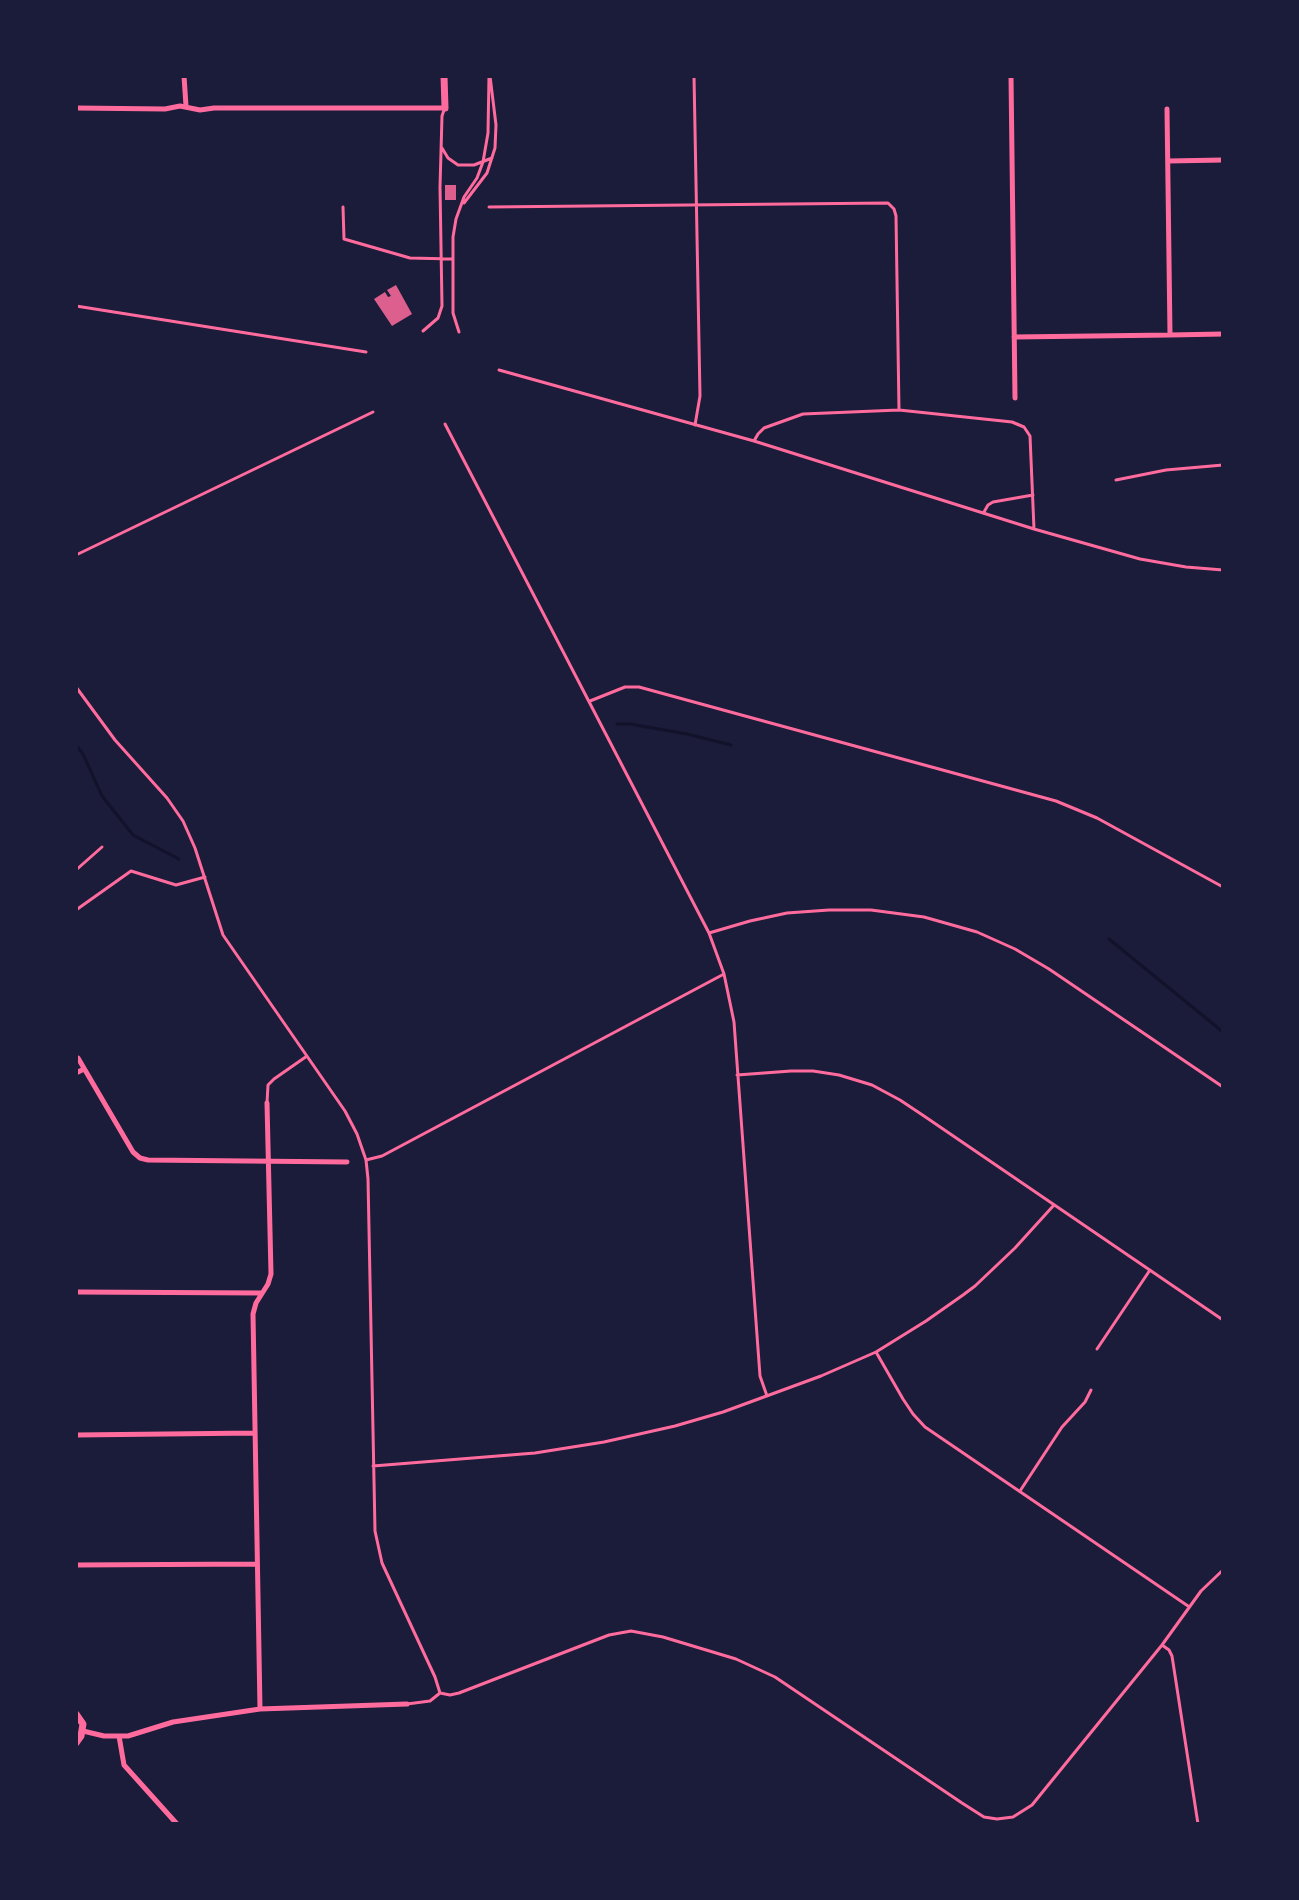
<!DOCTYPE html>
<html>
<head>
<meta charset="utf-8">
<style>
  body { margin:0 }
  #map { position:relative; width:1299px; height:1900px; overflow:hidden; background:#1b1b3a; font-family:"Sofia Sans Condensed",sans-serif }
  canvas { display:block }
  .frame { position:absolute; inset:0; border:78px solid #1b1b3a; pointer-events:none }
</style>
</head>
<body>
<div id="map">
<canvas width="1299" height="1900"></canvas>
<div class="frame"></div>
</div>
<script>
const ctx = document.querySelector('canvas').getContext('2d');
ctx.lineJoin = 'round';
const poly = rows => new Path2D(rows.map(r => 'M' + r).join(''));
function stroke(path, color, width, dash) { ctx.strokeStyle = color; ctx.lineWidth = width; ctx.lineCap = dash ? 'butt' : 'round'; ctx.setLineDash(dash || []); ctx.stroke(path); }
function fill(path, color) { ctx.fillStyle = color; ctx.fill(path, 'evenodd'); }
const stream = poly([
  [617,724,630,724,687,734,731,745],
  [76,745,83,754,102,796,133,835,179,859],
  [1109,939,1223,1032]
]);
const building = poly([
  [445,185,456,185,456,200,445,200],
  [396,285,412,314,392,326,374,299,385,292,388,297,391,296,387,290]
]);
const service = poly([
  [694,76,700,396,695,425],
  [442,148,448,158,458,165,474,165,492,158],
  [464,203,487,173,495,148,496,125,490,76],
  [343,207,344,239,410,258,453,259],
  [489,207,888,203,894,209,896,216,899,410],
  [76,306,366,352],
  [423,331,438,318,442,306,440,187,442,116,444,110],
  [459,332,453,313,453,237,456,219,464,197,477,178,483,162,488,133,489,76],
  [499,370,754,441,1034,529,1140,559,1186,567,1223,570],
  [445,424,709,933,724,974,734,1022,760,1376,767,1396],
  [754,441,758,434,764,428,803,414,899,410,1012,422,1024,427,1030,436,1034,529],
  [1116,480,1166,470,1223,465],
  [984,512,988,505,993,502,1033,495],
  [76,555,373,412],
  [76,687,115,740,167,798,183,821,195,848,223,935,345,1111,357,1134,366,1160,368,1179,375,1531,382,1563,435,1677,440,1693],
  [590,701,625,687,639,687,1056,801,1097,818,1223,887],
  [76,870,102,847],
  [76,910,131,871,176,885,205,877],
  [709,933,750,921,787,913,829,910,871,910,924,917,977,932,1015,949,1049,969,1223,1087],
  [737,1075,791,1071,813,1071,839,1075,872,1085,900,1100,924,1116,1223,1320],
  [267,1103,268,1085,274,1079,307,1056],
  [366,1160,382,1156,724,974],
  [1097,1349,1150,1270],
  [876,1352,903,1399,913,1414,925,1427,1188,1606],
  [373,1466,535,1453,604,1442,675,1426,723,1412,821,1376,876,1352,926,1321,963,1295,975,1286,1015,1248,1054,1205],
  [1020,1491,1062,1427,1085,1402,1091,1390],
  [1162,1645,1169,1650,1172,1656,1198,1824],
  [407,1704,430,1701,440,1693,450,1695,459,1693,609,1635,631,1631,663,1637,736,1659,775,1677,962,1803,984,1817,997,1819,1013,1817,1032,1805,1162,1645,1201,1591,1223,1570]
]);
const minor = poly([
  [184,76,186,106],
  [1011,76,1015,398],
  [76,108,165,109,180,106,200,110,214,108,445,108],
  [1168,161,1223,160],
  [1170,335,1223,334],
  [1014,337,1170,335,1167,109],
  [78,1058,133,1152,140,1158,148,1160,347,1162],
  [76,1073,84,1069],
  [76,1292,262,1293],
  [76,1435,255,1433],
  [76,1565,257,1564],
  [260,1709,253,1314,256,1303,268,1284,271,1274,267,1103],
  [83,1731,104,1736,128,1736,173,1722,260,1709,407,1704],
  [119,1736,124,1765,177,1824]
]);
const tertiary = poly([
  [444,76,445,108],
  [76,1714,83,1724,81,1736,76,1743]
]);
stroke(stream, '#12122b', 3);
fill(building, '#dd5f8e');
stroke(service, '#ff6b9d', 3);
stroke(minor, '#ff6b9d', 5);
stroke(tertiary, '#ff6b9d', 7);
</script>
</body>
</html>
